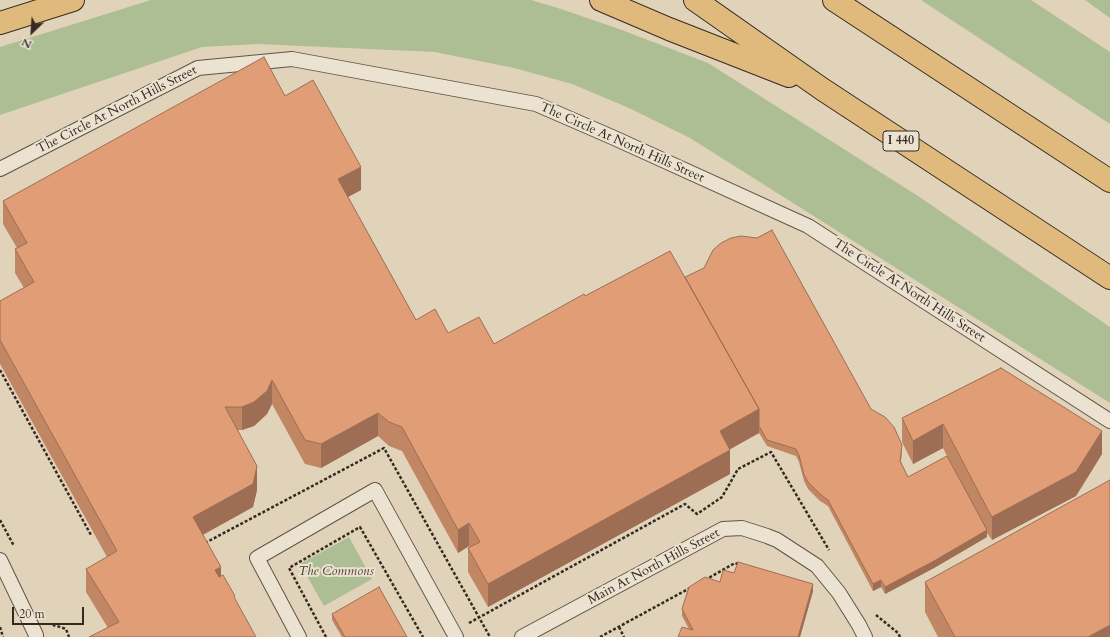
<!DOCTYPE html>
<html>
<head>
<meta charset="utf-8">
<style>
  body { margin:0 }
  #map { position:relative; width:1110px; height:637px; overflow:hidden; background:#e0d3ba; font-family:Cardo,serif }
  canvas { display:block }
  .north { position:absolute; left:12px; top:12px; width:40px; height:40px; -webkit-text-stroke:3px #ebe2d2; paint-order:stroke; rotate:205deg; font-size:11px; font-weight:700; line-height:16px; text-align:center; color:#362a20 }
  .north::after { content:''; display:block; margin:auto; width:14px; height:18px; background:#362a20; clip-path:polygon(50% 0,100% 100%,50% 72%,0 100%) }
  .scale { position:absolute; left:12px; top:607px; width:72px; height:18px; box-sizing:border-box; border:2px solid #362a20; border-top:0; padding-left:5px; font-size:12px; line-height:14px; white-space:nowrap; color:#362a20; -webkit-text-stroke:3px #ebe2d2; paint-order:stroke }
</style>
</head>
<body>
<div id="map">
<canvas width="1110" height="637"></canvas>
<div class="north">N</div>
<div class="scale">20 m</div>
</div>
<script>
const ctx = document.querySelector('canvas').getContext('2d');
ctx.lineJoin = 'round';
function fill(path, color) { ctx.fillStyle = color; ctx.fill(path, 'evenodd'); }
const poly = rows => new Path2D(rows.map(r => 'M' + r).join(''));
function stroke(path, color, width, dash) { ctx.strokeStyle = color; ctx.lineWidth = width; ctx.lineCap = dash ? 'butt' : 'round'; ctx.setLineDash(dash || []); ctx.stroke(path); }
function label(font, color, halo, rows, align = 'center') {
  ctx.font = font + ' Cardo,serif'; ctx.lineWidth = 4; ctx.setLineDash([]); ctx.textBaseline = 'middle'; ctx.strokeStyle = halo; ctx.fillStyle = color; for (const [text, x, y, turn = 0] of rows) {
    ctx.save(); ctx.translate(x, y); ctx.rotate((+turn || 0) * Math.PI / 180); ctx.textAlign = isNaN(turn) ? turn : align; if (halo) ctx.strokeText(text, 0, 0); ctx.fillText(text, 0, 0); ctx.restore();
  }
}
const green = poly([
  [151,0,531,0,564,10,622,30,708,63,918,196,1110,327,1110,403,690,138,629,108,572,84,514,68,435,52,258,44,202,47,0,115,0,47],
  [921,0,1031,0,1110,52,1110,124],
  [1085,0,1110,0,1110,18],
  [349,537,372,579,324,606,300,564]
]);
const path = poly([
  [0,370,91,535],
  [0,520,14,546],
  [205,543,384,448,490,637],
  [705,580,735,563,740,565],
  [876,615,898,633,900,637],
  [469,623,685,504,697,514,722,497,738,469,771,452,829,550],
  [53,626,54,625,66,629,69,637],
  [0,627,3,637],
  [619,627,624,637],
  [326,637,289,568,360,527,423,637],
  [600,637,690,588]
]);
const lane = poly([
  [0,169,198,68,292,59,536,104,612,137,808,226,1110,421],
  [0,560,36,635,36,637],
  [299,637,257,558,375,490,456,637],
  [522,637,723,529,742,528,767,536,777,540,817,566,839,593,859,625,865,637]
]);
const highway = poly([
  [601,0,669,29,789,76],
  [695,0,822,89,1110,278],
  [834,0,1110,181],
  [0,23,73,0]
]);
const wall = poly([
  [285,96,361,190,348,197,416,320,448,333,494,344,585,296,685,277,871,409,902,452,901,462,908,477,954,470,943,448,913,464,902,442,902,418,1001,368,1102,454,1076,496,992,540,987,533,987,537,934,568,885,594,881,587,873,591,828,506,820,501,808,489,804,481,799,462,796,456,767,446,759,433,729,449,730,474,488,607,468,572,468,548,470,547,469,546,458,553,402,451,389,446,378,436,321,468,305,464,272,404,267,414,254,426,242,430,238,430,257,490,253,507,203,535,221,576,108,628,86,592,86,569,107,557,0,364,0,301,24,288,15,273,15,249,17,248,3,224,3,201],
  [734,573,813,591,800,637,678,637,689,629,682,616,682,609,720,582],
  [925,582,1110,637,938,637,925,612],
  [332,614,407,637,342,637,332,620]
]);
const shadedWall = poly([
  [361,167,361,190,338,202,338,179],
  [272,380,272,404,267,414,254,426,242,430,242,407],
  [759,409,759,433,720,455,720,431],
  [378,413,378,436,321,468,321,444],
  [943,424,943,448,913,464,913,441],
  [1102,431,1102,454,1076,496,992,540,992,517],
  [730,450,730,474,488,607,488,584],
  [257,466,257,490,253,507,193,540,193,517],
  [469,523,469,546,458,553,458,530],
  [987,530,987,537,934,568,885,594,885,587],
  [221,567,221,591,215,570],
  [881,580,881,587,873,591,873,584],
  [813,584,813,591,800,637,798,637],
  [1110,625,1110,637,1088,637]
]);
const building = poly([
  [264,57,285,96,313,80,361,167,338,179,416,320,435,309,448,333,479,317,494,344,584,294,585,296,670,251,759,409,720,431,730,450,488,584,468,548,480,542,469,523,458,530,402,427,389,422,378,413,321,444,305,440,272,380,267,391,254,402,242,407,225,407,257,466,253,484,193,517,221,567,215,570,219,577,223,575,235,596,234,597,256,637,89,637,119,622,86,569,117,551,0,340,0,301,34,282,15,249,27,243,3,201,264,57],
  [772,230,871,409,885,417,894,427,902,445,900,461,908,477,947,456,987,530,934,561,885,587,881,580,873,584,828,500,820,494,808,482,804,475,799,455,796,449,767,440,759,426,759,409,685,277,704,268,713,250,721,243,731,238,741,236,757,238,772,230],
  [1001,368,1102,431,1076,472,992,517,989,512,943,424,913,441,902,418,1001,368],
  [1110,480,1110,625,1088,637,955,637,925,582,1110,480],
  [738,562,813,584,798,637,678,637,682,627,693,630,682,609,689,587,705,577,720,582,723,570,734,573,738,562],
  [379,587,407,637,345,637,332,614,379,587]
]);
const shields = [
  [901,141,36]
];
const shieldNames = [
  ["I 440",901,141]
];
const streetNames = [
  ["The Circle At North Hills Street",117,110,-27],
  ["The Circle At North Hills Street",622,143,24],
  ["The Circle At North Hills Street",909,291,33],
  ["Main At North Hills Street",654,567,-28]
];
const parkNames = [
  ["The Commons",336,572]
];
fill(green, '#adbe94');
stroke(lane, '#605446', 16);
stroke(highway, '#362a20', 24);
stroke(path, '#362a20', 2.5, [3, 2]);
stroke(lane, '#ebe2d2', 14);
stroke(highway, '#e0ba7d', 22);
fill(wall, '#c18765');
fill(shadedWall, '#9d6e53');
fill(building, '#e09d76');
stroke(building, '#9d6e53', 1);
for (const [x, y, w] of shields) { const box = new Path2D(); box.roundRect(x - w / 2, y - 10, w, 20, 3); ctx.fillStyle = '#ebe2d2'; ctx.fill(box); stroke(box, '#362a20', 1); }
label('bold 12px', '#362a20', null, shieldNames);
label('13px', '#362a20', '#ebe2d2', streetNames);
label('italic 13px', '#4e4837', '#ebe2d2', parkNames);
</script>
</body>
</html>
